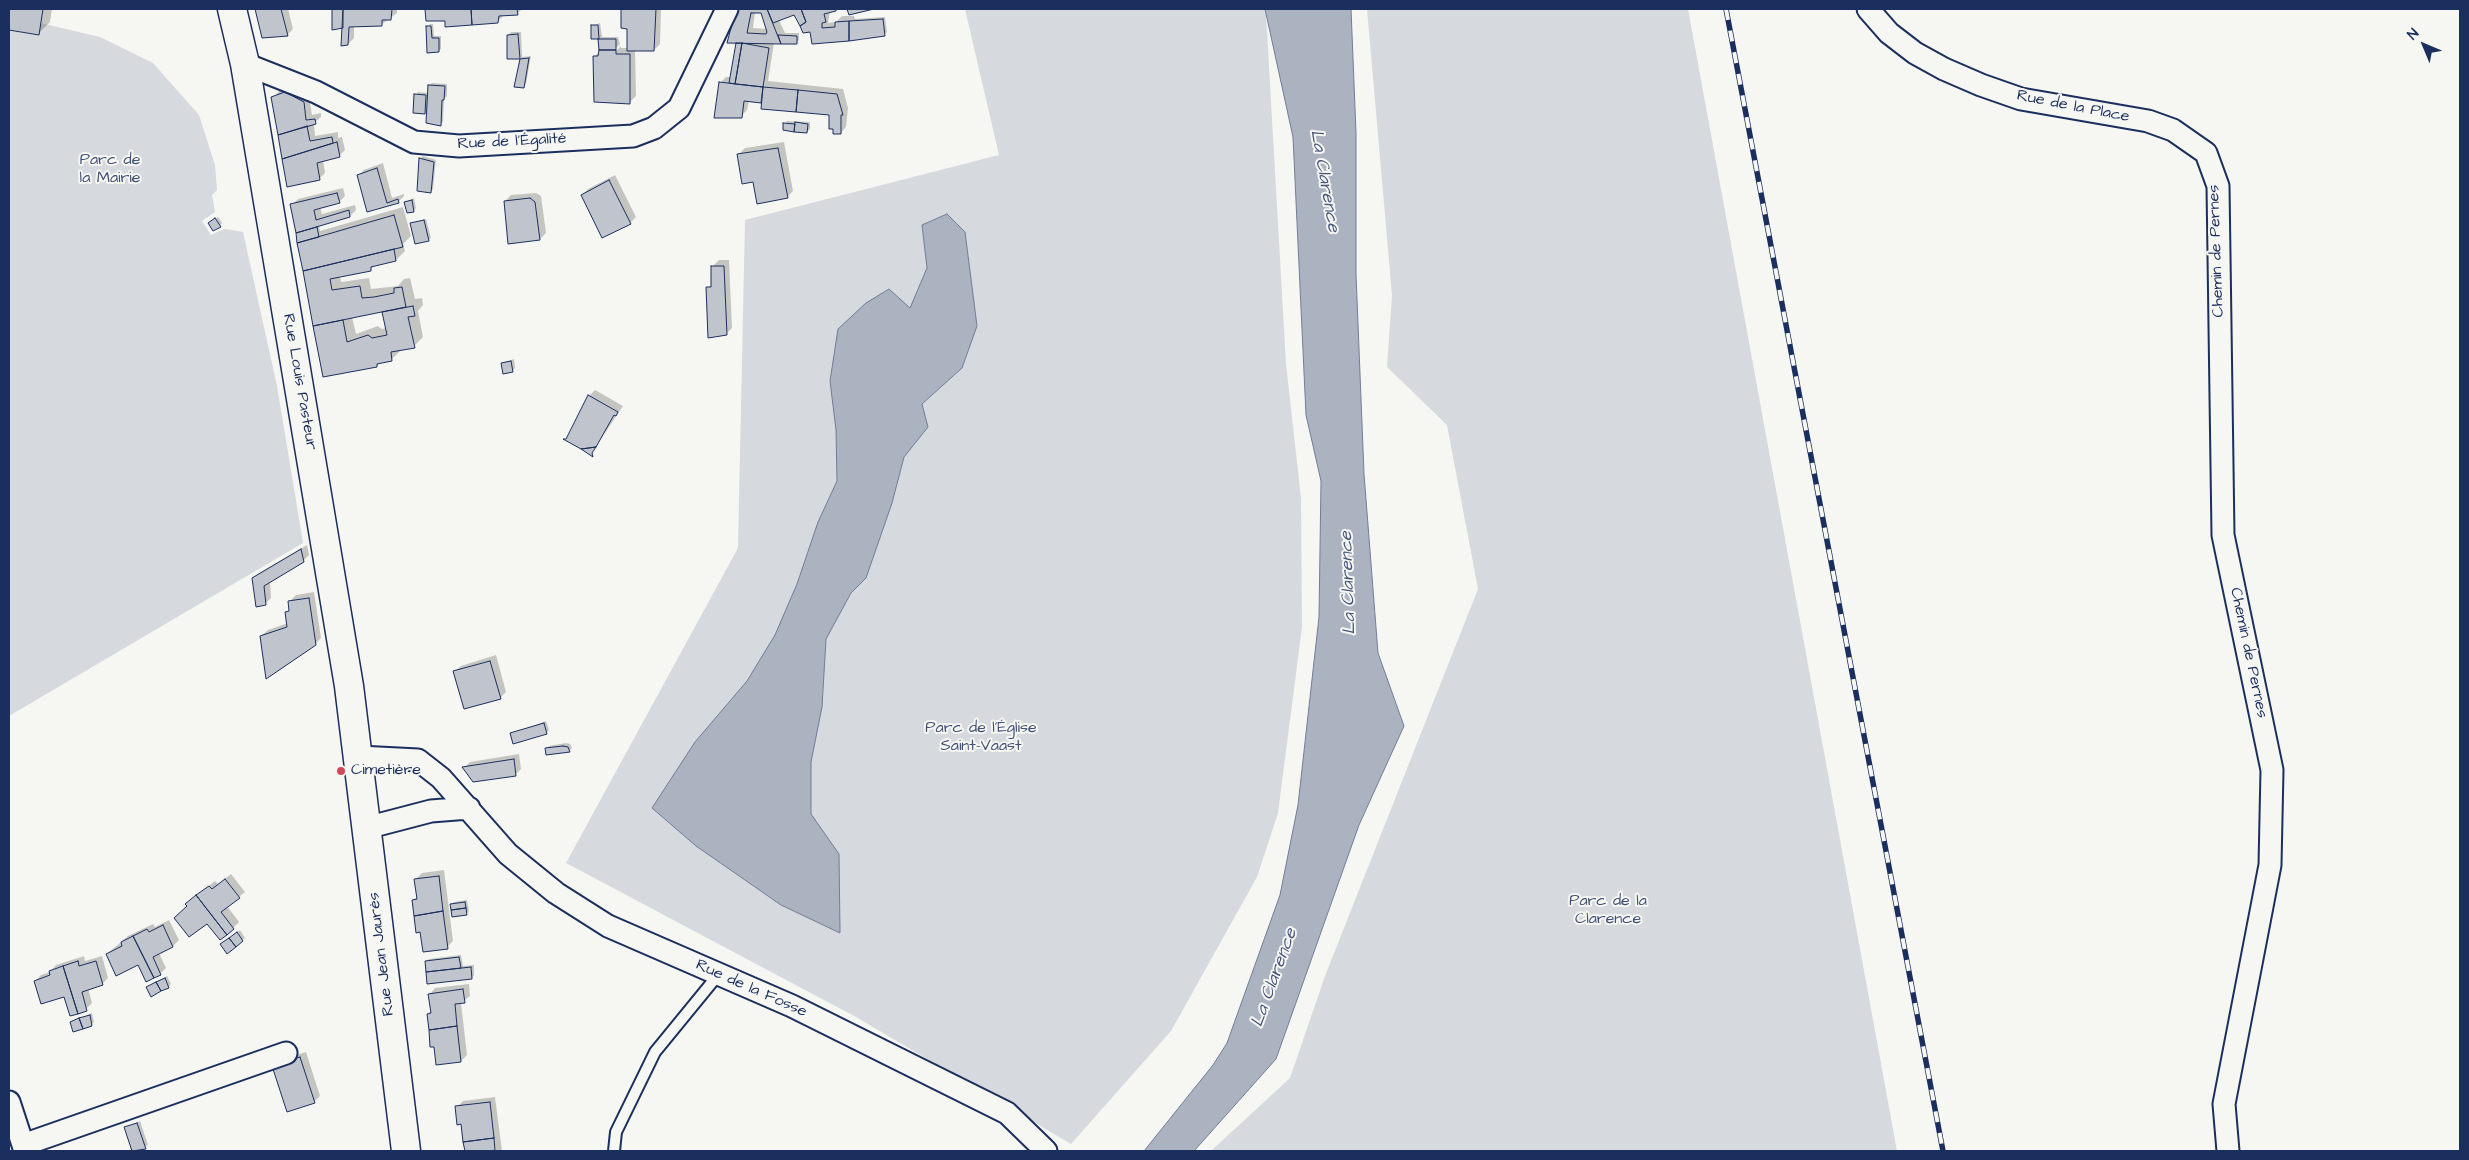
<!DOCTYPE html>
<html>
<head>
<meta charset="utf-8">
<style>
  body { margin:0 }
  #map { position:relative; width:2469px; height:1160px; overflow:hidden; background:#f6f6f2; font-family:"Architects Daughter",sans-serif }
  canvas { display:block }
  .frame { position:absolute; inset:0; border:10px solid #1b2f5e; pointer-events:none }
  .north { position:absolute; left:2399px; top:20px; width:50px; height:50px; -webkit-text-stroke:4px #f6f6f2; paint-order:stroke; rotate:315deg; font-size:14px; font-weight:700; line-height:20px; text-align:center; color:#1b2f5e }
  .north::after { content:''; display:block; margin:auto; width:18px; height:22px; background:#1b2f5e; clip-path:polygon(50% 0,100% 100%,50% 72%,0 100%) }
</style>
</head>
<body>
<div id="map">
<canvas width="2469" height="1160"></canvas>
<div class="frame"></div>
<div class="north">N</div>
</div>
<script>
const ctx = document.querySelector('canvas').getContext('2d');
ctx.lineJoin = 'round';
function fill(path, color) { ctx.fillStyle = color; ctx.fill(path, 'evenodd'); }
const poly = rows => new Path2D(rows.map(r => 'M' + r).join(''));
function stroke(path, color, width, dash) { ctx.strokeStyle = color; ctx.lineWidth = width; ctx.lineCap = dash ? 'butt' : 'round'; ctx.setLineDash(dash || []); ctx.stroke(path); }
function label(font, color, halo, rows, align = 'center') {
  ctx.font = font + ' "Architects Daughter",sans-serif'; ctx.lineWidth = 4; ctx.setLineDash([]); ctx.textBaseline = 'middle'; ctx.strokeStyle = halo; ctx.fillStyle = color; for (const [text, x, y, turn = 0] of rows) {
    ctx.save(); ctx.translate(x, y); ctx.rotate((+turn || 0) * Math.PI / 180); ctx.textAlign = isNaN(turn) ? turn : align; if (halo) ctx.strokeText(text, 0, 0); ctx.fillText(text, 0, 0); ctx.restore();
  }
}
const green = poly([
  [965,9,1265,9,1266,14,1286,364,1301,498,1302,627,1278,813,1257,877,1171,1031,1071,1144,856,1017,566,863,738,548,745,220,999,155],
  [1367,9,1688,9,1897,1151,1211,1151,1290,1078,1325,976,1478,589,1447,425,1387,367,1392,295],
  [40,23,100,37,153,63,199,115,215,165,217,190,212,195,215,212,202,221,211,235,224,229,243,232,277,386,303,543,9,716,9,30,38,35]
]);
const water = poly([
  [1265,9,1351,9,1356,133,1356,274,1364,474,1378,653,1404,726,1359,825,1276,1059,1194,1151,1144,1151,1213,1065,1227,1043,1280,895,1298,805,1319,617,1321,481,1306,415,1293,137,1265,9],
  [947,214,965,232,977,326,962,368,922,404,928,427,904,457,892,503,866,578,851,593,826,639,822,707,811,762,811,814,839,854,840,933,781,905,696,846,652,808,695,742,747,681,775,635,797,584,818,522,837,481,836,430,830,381,838,329,866,303,889,289,910,308,927,268,922,225,947,214]
]);
const shadow = poly([
  [9,9,52,9,50,22,38,34,9,14],
  [256,9,288,9,293,29,287,35,263,37],
  [334,9,397,9,397,13,381,25,354,26,354,38,348,44,343,27,333,28],
  [426,9,522,9,517,14,504,15,498,21,427,20],
  [623,9,661,9,660,44,654,50,635,50,636,96,630,102,594,57,600,51,599,38,593,38,592,26,600,23,602,37,618,37,620,44,611,53,612,55,621,46,621,48,628,48,629,28,622,27],
  [738,9,837,9,830,11,828,23,836,22,842,16,854,16,855,19,885,17,887,32,884,35,811,30,794,14,779,20,785,33,799,33,799,40,796,43,774,43,768,81,843,89,848,108,846,127,841,133,830,114,763,102,749,100,747,110,741,116,720,83,726,77,731,77,737,42,734,15],
  [755,12,762,12,767,29,753,28],
  [430,24,433,24,434,36,441,36,441,49,438,51,428,52,427,27],
  [511,32,521,32,522,57,531,56,526,84,523,87,516,86,521,57,509,58,508,35],
  [432,83,447,84,447,96,444,99,443,122,440,124,428,109,424,113,416,95,418,92,429,93,429,85],
  [292,86,309,96,312,115,321,113,321,117,314,123,315,136,338,132,338,138,342,137,345,150,339,156,323,160,325,173,319,179,288,185,273,98,279,91],
  [787,121,810,122,810,129,807,132,785,124],
  [784,142,793,191,787,197,754,181,739,154,745,148],
  [423,156,436,160,433,189,430,192,420,159],
  [383,163,392,198,404,194,404,196,398,202,368,211,358,176,364,170],
  [615,175,636,217,630,223,582,195,588,189],
  [343,188,345,196,339,202,320,207,322,214,355,205,356,210,350,216,319,225,320,231,403,207,411,236,403,244,405,251,396,260,376,264,371,269,340,276,341,282,369,278,371,289,398,286,404,279,410,278,415,299,422,298,423,305,418,311,423,337,414,346,401,350,391,360,380,362,377,366,324,376,297,233,300,230,292,205,298,199],
  [383,311,387,328,382,329,378,326,356,334,352,317],
  [536,193,541,196,546,233,540,239,505,201,511,195],
  [414,198,416,208,414,211,406,202],
  [218,217,222,223,220,226,212,221],
  [426,219,431,238,428,240,412,224],
  [719,260,729,260,732,328,726,334,708,288,713,283,713,266],
  [514,359,515,368,512,371,502,363],
  [595,390,623,406,591,454,589,396],
  [307,545,309,555,303,561,270,581,271,598,265,604,253,579,259,573],
  [314,592,321,638,315,644,261,636,268,630,288,623,287,613,290,609,290,601,296,595],
  [496,655,506,692,500,698,455,671,461,666],
  [546,721,549,730,546,733,511,734],
  [566,743,570,744,572,748,569,751,546,749,549,746],
  [519,754,521,769,515,775,464,768,470,762],
  [444,870,453,941,447,947,421,931,414,900,418,896,416,879,422,873],
  [231,874,245,892,227,906,239,922,233,928,207,922,186,904,215,881,218,884],
  [467,900,469,911,466,914,452,905,454,902],
  [169,920,179,940,173,946,159,953,166,968,160,974,147,981,138,963,107,954,128,936,153,924,155,927],
  [240,930,245,938,227,952,225,942],
  [461,955,463,966,474,965,474,975,472,978,429,983,426,961,429,959],
  [84,956,85,961,102,956,108,978,102,984,88,988,92,1003,86,1009,35,981,41,975,50,972,56,965],
  [167,976,171,984,168,987,147,987],
  [469,984,470,996,461,1003,467,1055,461,1061,428,1014,431,1011,430,994,435,988],
  [92,1013,94,1022,91,1025,72,1022],
  [306,1052,320,1096,314,1102,279,1060],
  [495,1097,502,1151,466,1151,463,1123,457,1107,463,1101],
  [140,1121,148,1145,134,1151,126,1127]
]);
const building = poly([
  [9,9,43,9,39,35,9,30,9,9],
  [255,9,281,9,288,36,262,38,255,9],
  [332,9,343,9,343,28,332,30,332,9],
  [343,9,392,9,391,20,382,20,382,26,349,27,348,45,341,46,343,9],
  [425,9,471,9,472,25,445,27,445,21,426,21,425,9],
  [471,9,517,9,518,15,499,16,498,23,472,25,471,9],
  [621,9,656,9,654,51,627,51,627,29,621,28,621,9],
  [736,9,767,9,781,44,727,43,736,9],
  [751,13,761,13,767,32,766,34,747,33,751,13],
  [767,9,801,9,806,22,800,26,794,15,773,23,767,9],
  [801,9,836,9,836,11,824,14,826,22,822,23,822,28,835,27,835,22,849,21,849,41,812,44,810,32,803,33,800,26,806,22,801,9],
  [847,9,874,9,849,15,847,9],
  [883,19,885,36,849,41,849,21,883,19],
  [591,25,598,25,599,39,591,39,591,25],
  [426,26,431,26,432,38,439,38,439,52,427,53,426,26],
  [518,34,520,59,507,59,507,35,518,34],
  [778,35,797,36,797,44,781,44,778,35],
  [598,39,616,39,616,50,599,50,598,39],
  [736,43,742,43,735,84,729,83,736,43],
  [742,43,769,48,763,87,735,84,742,43],
  [599,50,616,50,616,54,630,54,630,104,594,102,593,56,598,56,599,50],
  [529,58,524,88,514,87,520,59,529,58],
  [719,82,763,87,761,103,744,101,742,118,714,118,719,82],
  [428,85,445,86,444,100,442,100,441,126,426,123,428,85],
  [763,87,798,90,796,112,761,109,763,87],
  [798,90,837,94,843,115,841,115,841,134,833,134,833,129,829,129,829,115,796,112,798,90],
  [285,92,304,102,306,120,315,119,316,124,278,135,271,97,285,92],
  [414,94,426,95,425,114,413,113,414,94],
  [795,122,808,124,807,133,794,132,795,122],
  [783,123,795,124,794,132,783,130,783,123],
  [307,126,310,141,332,137,333,143,282,159,278,135,307,126],
  [337,142,340,157,317,163,320,180,287,187,282,159,337,142],
  [778,148,788,198,757,204,753,182,742,184,737,154,778,148],
  [419,158,434,162,431,193,417,191,419,158],
  [377,168,387,203,398,199,399,203,367,212,357,175,377,168],
  [609,180,631,224,602,238,581,195,609,180],
  [337,193,340,203,314,210,316,220,349,210,350,217,296,233,290,204,337,193],
  [530,198,535,202,540,240,508,244,504,201,530,198],
  [412,200,414,212,407,213,404,202,412,200],
  [394,215,403,247,303,271,297,243,394,215],
  [215,218,221,227,213,231,208,223,215,218],
  [424,220,429,241,415,244,410,223,424,220],
  [317,227,319,237,297,243,296,233,317,227],
  [394,249,396,261,371,267,371,271,330,279,332,290,360,286,362,298,374,297,394,293,394,288,402,287,406,307,313,326,303,271,394,249],
  [711,266,724,266,727,335,708,338,706,287,711,287,711,266],
  [413,306,415,316,408,317,415,348,391,352,392,361,377,364,377,367,323,377,313,326,343,320,347,342,368,335,372,338,387,335,382,312,413,306],
  [511,361,513,372,503,374,501,363,511,361],
  [588,395,618,412,616,416,614,415,596,447,581,449,563,439,566,439,588,395],
  [596,447,592,453,593,457,581,449,596,447],
  [301,549,304,562,264,586,266,605,256,607,252,578,301,549],
  [309,598,316,645,266,679,260,636,287,627,285,612,289,611,288,601,309,598],
  [490,661,501,699,464,709,453,671,490,661],
  [544,723,547,734,513,744,510,733,544,723],
  [563,746,568,747,570,752,546,755,545,748,563,746],
  [514,759,516,776,473,782,462,767,514,759],
  [439,876,443,911,414,916,412,900,417,899,414,879,439,876],
  [225,879,240,898,221,912,234,929,227,935,196,895,209,886,212,889,225,879],
  [196,895,227,935,220,940,207,924,189,937,174,918,187,906,185,904,196,895],
  [465,902,466,908,451,910,450,904,465,902],
  [466,908,467,915,452,917,451,910,466,908],
  [443,911,448,949,423,952,420,932,416,933,414,916,443,911],
  [163,925,173,947,153,957,161,975,154,978,133,936,147,929,149,932,163,925],
  [237,932,243,941,236,947,229,938,237,932],
  [133,936,154,978,146,982,138,965,116,976,106,954,122,946,121,942,133,936],
  [229,938,236,947,227,954,220,944,229,938],
  [459,957,461,968,426,972,425,961,459,957],
  [78,961,79,966,96,961,103,985,82,992,87,1011,78,1014,63,966,78,961],
  [63,966,78,1014,70,1016,64,997,41,1004,34,981,50,975,49,971,63,966],
  [471,967,472,979,427,984,426,972,471,967],
  [165,978,169,988,161,991,156,982,165,978],
  [156,982,161,991,151,997,146,987,156,982],
  [463,989,465,1003,455,1004,457,1026,429,1030,427,1014,431,1013,428,994,463,989],
  [90,1015,92,1026,83,1029,79,1018,90,1015],
  [79,1018,83,1029,73,1032,70,1022,79,1018],
  [457,1026,461,1062,436,1065,434,1047,430,1047,429,1030,457,1026],
  [300,1057,315,1103,287,1112,272,1066,300,1057],
  [490,1102,494,1138,463,1142,461,1124,457,1125,455,1106,490,1102],
  [137,1123,146,1149,132,1151,124,1127,137,1123],
  [494,1138,495,1151,465,1151,463,1142,494,1138]
]);
const service = poly([
  [614,1151,616,1132,655,1052,718,975]
]);
const minor = poly([
  [1868,9,1889,33,1915,53,1944,69,1981,85,2021,99,2148,121,2173,130,2206,153,2218,186,2223,535,2272,770,2270,865,2224,1104,2228,1151],
  [245,64,316,92,414,142,459,146,633,136,654,128,679,108,727,9],
  [359,757,418,760,441,778,508,854,556,893,608,926,792,1006,1007,1113,1046,1151],
  [366,828,431,811,469,808],
  [9,1102,25,1151],
  [23,1145,286,1053]
]);
const secondary = poly([
  [232,9,245,64,349,686,406,1151]
]);
const rail = poly([
  [1726,9,1943,1151]
]);
const markers = [
  [341,771,5,"#d1495b"]
];
const streetNames = [
  ["Rue de la Place",2073,107,11],
  ["Rue de l'Égalité",512,142,-3],
  ["Chemin de Pernes",2217,251,-92],
  ["Rue Louis Pasteur",299,382,80],
  ["Chemin de Pernes",2248,653,78],
  ["Rue Jean Jaurès",382,954,-97],
  ["Rue de la Fosse",751,989,24]
];
const parkNames = [
  ["Parc de",110,161],
  ["la Mairie",110,179],
  ["Parc de l'Église",981,729],
  ["Saint-Vaast",981,747],
  ["Parc de la",1608,902],
  ["Clarence",1608,920]
];
const poiNames = [
  ["Cimetière",351,771]
];
const waterNames = [
  ["La Clarence",1324,181,80],
  ["La Clarence",1349,583,-92],
  ["La Clarence",1275,978,-70]
];
fill(green, '#d6d9dd');
fill(water, '#abb2c0');
stroke(water, '#717e99', 1);
fill(shadow, '#0003');
fill(building, '#c0c4cd');
stroke(building, '#1b2f5e', 1);
stroke(service, '#1b2f5e', 14);
stroke(minor, '#1b2f5e', 25);
stroke(secondary, '#1b2f5e', 31);
stroke(service, '#f6f6f2', 10);
stroke(minor, '#f6f6f2', 21);
stroke(secondary, '#f6f6f2', 28);
stroke(rail, '#1b2f5e', 5.5);
stroke(rail, '#f6f6f2', 4, [11]);
for (const [x, y, r, color] of markers) { const dot = new Path2D(); dot.arc(x, y, r, 0, 2 * Math.PI); ctx.fillStyle = color; ctx.fill(dot); stroke(dot, '#f6f6f2', 2); }
label('16px', '#1b2f5e', '#f6f6f2', streetNames);
label('16px', '#405177', '#f6f6f2', parkNames);
label('16px', '#1b2f5e', '#f6f6f2', poiNames, 'left');
label('italic 18px', '#46567b', '#f6f6f2', waterNames);
</script>
</body>
</html>
